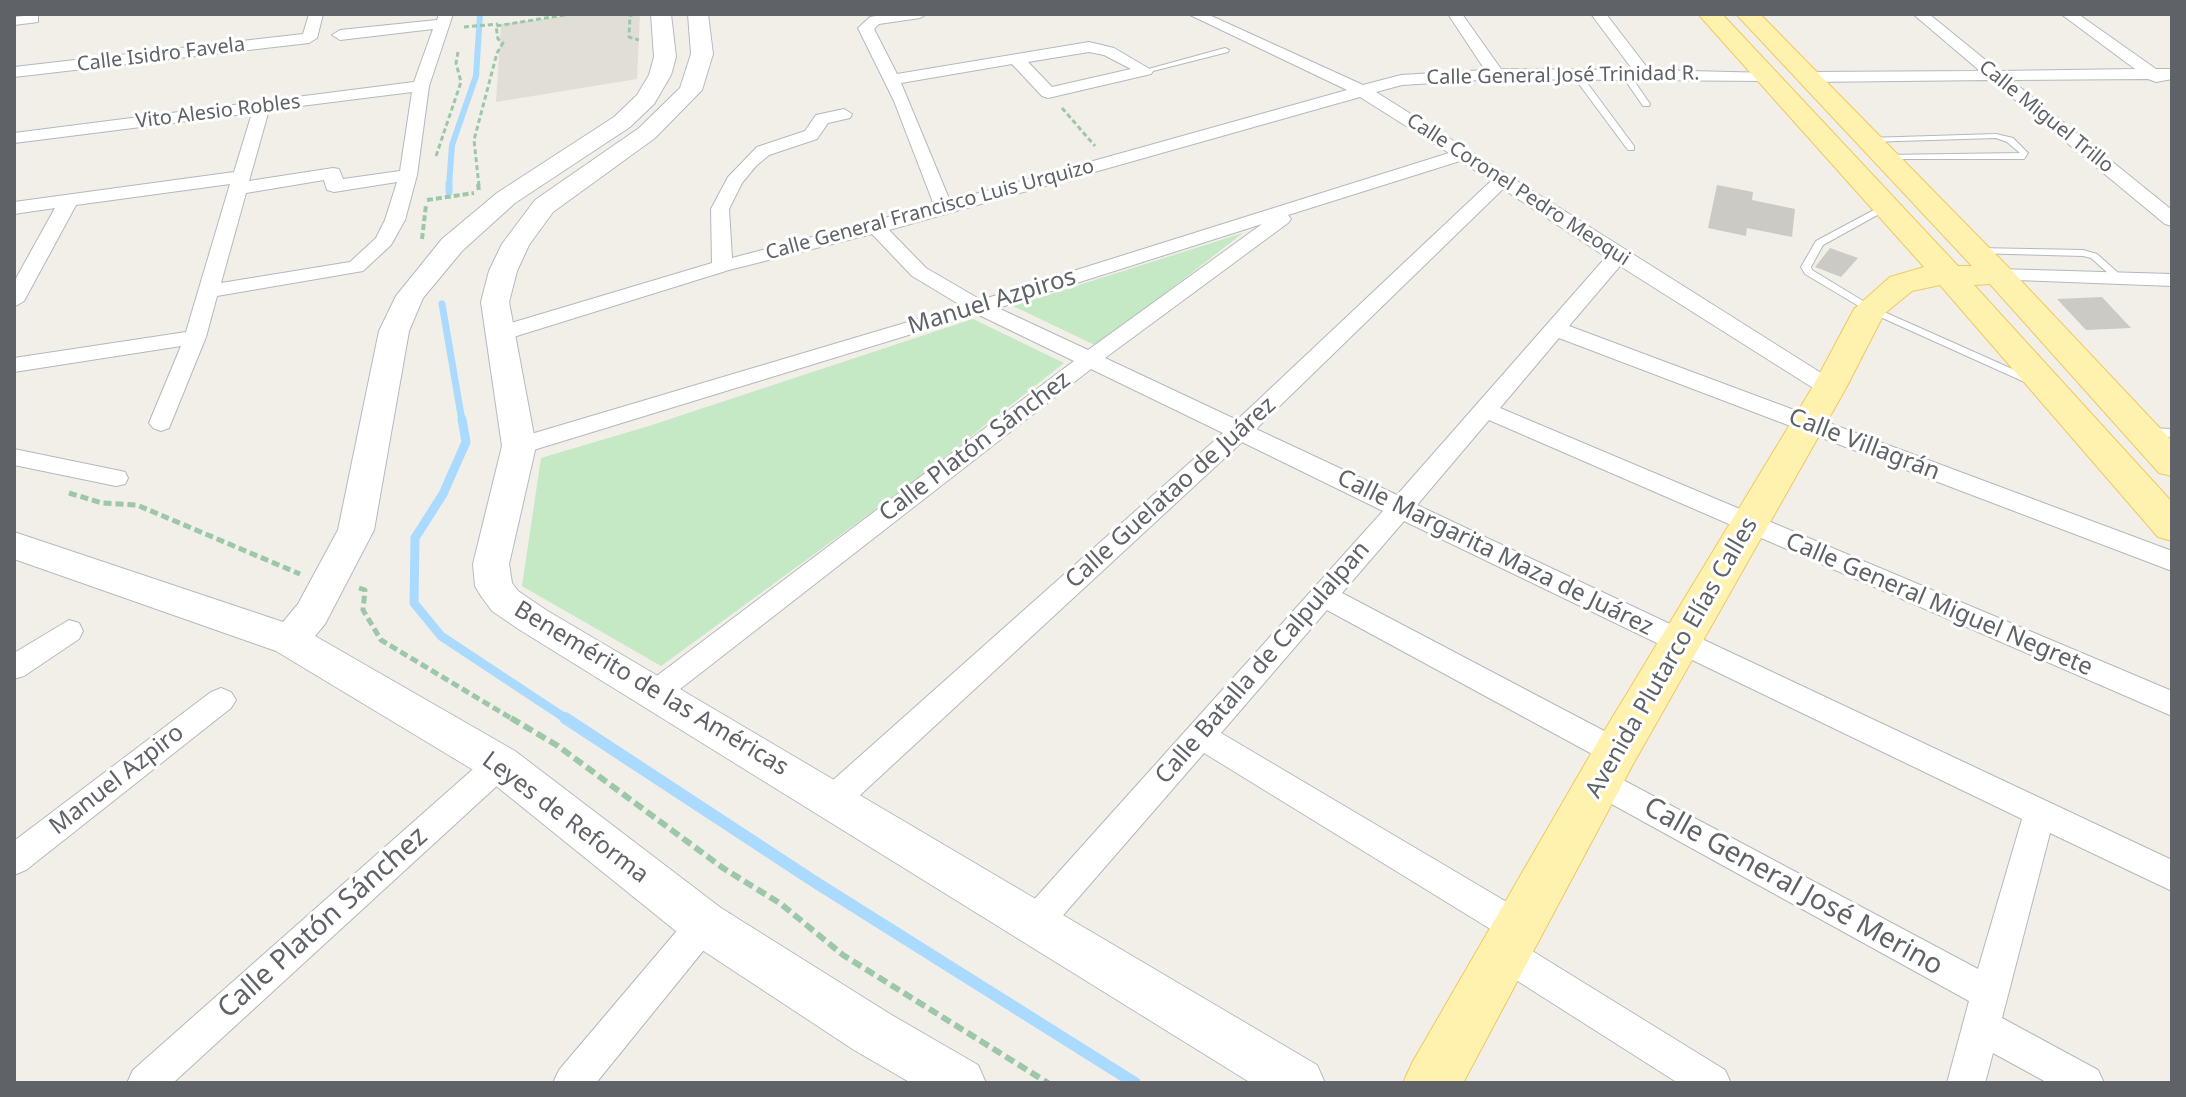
<!DOCTYPE html>
<html>
<head>
<meta charset="utf-8">
<style>
  body { margin:0 }
  #map { position:relative; width:2186px; height:1097px; overflow:hidden; background:#f1efe8; font-family:"Noto Sans",sans-serif }
  canvas { display:block }
  .frame { position:absolute; inset:0; border:16px solid #5f6368; pointer-events:none }
</style>
</head>
<body>
<div id="map">
<canvas width="2186" height="1097"></canvas>
<div class="frame"></div>
</div>
<script>
const ctx = document.querySelector('canvas').getContext('2d');
ctx.lineJoin = 'round';
function fill(path, color) { ctx.fillStyle = color; ctx.fill(path, 'evenodd'); }
const poly = rows => new Path2D(rows.map(r => 'M' + r).join(''));
function stroke(path, color, width, dash) { ctx.strokeStyle = color; ctx.lineWidth = width; ctx.lineCap = dash ? 'butt' : 'round'; ctx.setLineDash(dash || []); ctx.stroke(path); }
function label(font, color, halo, rows, align = 'center') {
  ctx.font = font + ' "Noto Sans",sans-serif'; ctx.lineWidth = 6; ctx.setLineDash([]); ctx.textBaseline = 'middle'; ctx.strokeStyle = halo; ctx.fillStyle = color; for (const [text, x, y, turn = 0] of rows) {
    ctx.save(); ctx.translate(x, y); ctx.rotate((+turn || 0) * Math.PI / 180); ctx.textAlign = isNaN(turn) ? turn : align; if (halo) ctx.strokeText(text, 0, 0); ctx.fillText(text, 0, 0); ctx.restore();
  }
}
const education = poly([
  [581,14,640,14,637,79,496,102,501,24]
]);
const green = poly([
  [1243,233,1097,346,1013,306],
  [973,319,1064,363,913,482,661,666,522,586,541,458,649,426]
]);
const streamFar3 = poly([
  [449,186,452,145,476,76,480,14]
]);
const streamFar2 = poly([
  [449,192,449,184],
  [442,304,462,421]
]);
const streamFar1 = poly([
  [462,419,466,442,443,494,415,538,414,603,441,636,568,720]
]);
const stream = poly([
  [565,718,815,882,1135,1083]
]);
const building = poly([
  [1717,185,1753,192,1752,200,1795,209,1792,237,1747,228,1746,236,1708,228],
  [1830,248,1858,258,1841,277,1815,267],
  [2102,297,2131,328,2086,330,2057,299]
]);
const pathFar3 = poly([
  [634,14,630,16,629,37,639,40],
  [464,27,498,24],
  [1062,108,1095,146],
  [436,156,461,82,456,63,458,52],
  [479,186,474,140,497,53,503,43,498,39,496,26,571,14]
]);
const pathFar2 = poly([
  [478,184,479,191],
  [427,200,474,193],
  [422,239,426,205]
]);
const pathFar1 = poly([
  [69,493,102,503,137,505,300,574],
  [359,588,365,590,363,610,381,640,514,720]
]);
const path = poly([
  [511,718,558,746,723,868,781,904,843,955,1048,1083]
]);
const lane = poly([
  [1225,48,1229,50,1228,52,1145,73,1141,71,1225,48],
  [1573,72,1579,72,1634,146,1634,150,1628,150,1573,76,1573,72],
  [1622,72,1628,72,1650,104,1649,106,1643,106,1621,74,1622,72],
  [1996,134,2013,138,2028,153,2024,159,1884,159,1880,157,1884,155,2020,153,2007,142,1996,138,1867,142,1863,140,1867,138,1996,134],
  [1887,203,1890,204,1890,208,1823,245,1811,267,1812,270,1873,307,2037,380,2038,382,2037,384,2029,384,1867,311,1805,274,1801,267,1816,241,1887,203],
  [1976,248,2083,250,2097,254,2125,279,2120,282,2117,281,2091,258,2083,256,1973,253,1971,251,1976,248],
  [2148,428,2172,429,2172,437,2144,435,2143,432,2148,428]
]);
const street = poly([
  [309,14,323,14,317,38,309,43,14,77,14,67,303,34,309,14],
  [439,14,453,14,429,86,417,175,405,220,391,245,363,271,217,296,206,337,169,428,161,431,153,428,149,423,181,346,14,372,14,358,186,332,230,184,76,205,24,301,14,307,14,282,55,208,14,214,14,202,234,172,252,113,14,143,14,133,414,82,433,29,340,40,332,35,340,30,437,20,439,14],
  [412,92,400,171,343,179,339,169,333,168,249,181,269,110,412,92],
  [324,180,327,190,334,192,397,182,385,220,376,238,350,262,221,283,246,193,324,180],
  [887,14,927,14,920,18,879,24,874,29,897,74,1089,42,1114,48,1153,71,1151,74,1048,98,1042,96,1012,64,901,83,950,201,1347,90,1188,14,1207,14,1363,85,1401,75,1485,70,1448,14,1462,14,1501,69,1633,70,1591,14,1606,14,1649,70,1771,73,1773,76,1765,81,1496,79,1402,85,1376,92,1837,383,1840,388,1837,393,1821,393,1620,266,1569,326,2172,551,2172,571,1559,338,1500,408,2172,691,2172,716,1489,420,1417,505,2172,860,2172,891,2050,833,2002,1018,2098,1070,2104,1083,2048,1083,1993,1053,1985,1083,1947,1083,1969,1001,1588,791,1584,782,1588,773,1599,769,1610,773,1978,969,2022,819,1404,521,1342,593,1627,743,1631,752,1627,761,1616,765,1605,761,1327,610,1221,733,1532,917,1537,928,1532,939,1521,944,1725,1070,1731,1083,1678,1083,1494,966,1489,954,1494,942,1505,938,1204,753,1046,935,1034,940,1022,935,1017,924,1022,913,1383,511,1242,442,845,809,834,813,823,809,818,799,823,789,1223,433,1091,369,666,700,656,704,646,700,641,692,646,684,1074,361,977,314,527,452,511,452,507,446,511,440,962,306,912,276,872,234,729,270,507,339,499,340,488,334,491,329,712,263,711,209,728,177,757,147,805,131,816,115,844,109,852,114,850,118,828,123,817,139,769,155,756,166,742,183,729,209,732,258,934,205,894,101,858,28,870,17,887,14],
  [1089,52,1104,55,1131,69,1052,87,1028,62,1089,52],
  [1360,97,1449,153,981,300,926,268,889,230,1360,97],
  [1460,161,1491,181,1237,420,1105,358,1288,223,1291,219,1288,215,1460,161],
  [1503,189,1606,257,1397,495,1256,429,1503,189],
  [1262,224,1088,350,998,308,1262,224],
  [1913,14,1929,14,1999,71,2135,69,2061,14,2078,14,2156,69,2172,69,2172,79,2156,82,2148,79,2011,80,2172,210,2172,226,2165,224,1991,80,1808,82,1800,77,1808,72,1980,71,1913,14],
  [33,15,38,16,38,22,14,25,14,17,33,15],
  [1998,269,2172,274,2172,286,1991,279,1988,275,1998,269],
  [14,449,116,470,125,472,128,478,125,484,116,486,14,465,14,449],
  [69,620,79,623,83,631,79,639,24,676,14,679,14,653,69,620],
  [221,688,231,692,236,700,231,708,26,870,14,875,14,841,211,692,221,688],
  [500,751,511,755,515,764,511,773,173,1083,127,1083,133,1070,489,755,500,751],
  [704,908,716,913,721,924,716,935,596,1083,553,1083,559,1070,692,913,704,908]
]);
const secondary = poly([
  [651,14,671,14,676,57,671,75,654,104,630,127,515,203,462,251,423,298,409,331,374,530,325,624,315,636,515,751,721,908,890,1014,978,1065,986,1083,911,1083,854,1050,687,940,485,777,276,651,14,559,14,532,283,622,298,604,338,530,379,331,396,296,442,239,497,193,614,117,637,95,649,75,654,57,651,14],
  [688,14,708,14,713,54,702,90,655,138,553,212,529,245,517,271,509,302,536,446,509,564,512,583,518,591,546,610,1317,1065,1325,1083,1251,1083,520,630,492,611,481,596,475,586,473,564,502,446,481,302,489,271,502,244,535,200,639,128,680,88,691,54,688,14]
]);
const primary = poly([
  [1698,14,1722,14,1958,266,1972,266,1736,14,1760,14,2009,268,2172,441,2172,476,2159,473,1990,284,1974,285,2172,502,2172,541,2158,537,1940,285,1912,291,1884,314,1846,388,1632,766,1463,1083,1403,1083,1412,1063,1600,738,1812,388,1854,309,1890,277,1924,267,1698,14]
]);
const farStreetnames = [
  ["Calle Isidro Favela",161,55,-7],
  ["Calle General José Trinidad R.",1563,76,-1],
  ["Vito Alesio Robles",218,112,-7],
  ["Calle Miguel Trillo",2046,117,39],
  ["Calle Coronel Pedro Meoqui",1518,190,33],
  ["Calle General Francisco Luis Urquizo",930,210,-15]
];
const streetNames = [
  ["Manuel Azpiros",992,302,-17],
  ["Calle Villagrán",1864,445,21],
  ["Calle Platón Sánchez",975,447,-37],
  ["Calle Guelatao de Juárez",1171,493,-42],
  ["Calle Margarita Maza de Juárez",1495,553,26],
  ["Calle General Miguel Negrete",1939,605,23],
  ["Avenida Plutarco Elías Calles",1672,658,-60],
  ["Calle Batalla de Calpulalpan",1263,663,-49],
  ["Benemérito de las Américas",651,689,31],
  ["Manuel Azpiro",117,780,-38],
  ["Leyes de Reforma",565,818,37]
];
const nearStreetnames = [
  ["Calle General José Merino",1793,887,29],
  ["Calle Platón Sánchez",323,923,-42]
];
fill(education, '#e1ded6');
fill(green, '#c5e8c5');
stroke(streamFar3, '#aadaff', 6);
stroke(streamFar2, '#aadaff', 7);
stroke(streamFar1, '#aadaff', 9);
stroke(stream, '#aadaff', 12);
fill(building, '#cccac5');
stroke(lane, '#b5b8bc', 2);
stroke(street, '#b5b8bc', 2);
stroke(secondary, '#b6babf', 2);
stroke(primary, '#f2c960', 2);
stroke(pathFar3, '#9cc7a9', 3, [5, 3]);
stroke(pathFar2, '#9cc7a9', 4, [6, 3]);
stroke(pathFar1, '#9cc7a9', 5, [8, 4]);
stroke(path, '#9cc7a9', 6, [10, 5]);
fill(lane, '#fff');
fill(street, '#fff');
fill(secondary, '#fff');
fill(primary, '#fff2af');
label('20px', '#5f6368', '#fff', farStreetnames);
label('24px', '#5f6368', '#fff', streetNames);
label('28px', '#5f6368', '#fff', nearStreetnames);
</script>
</body>
</html>
